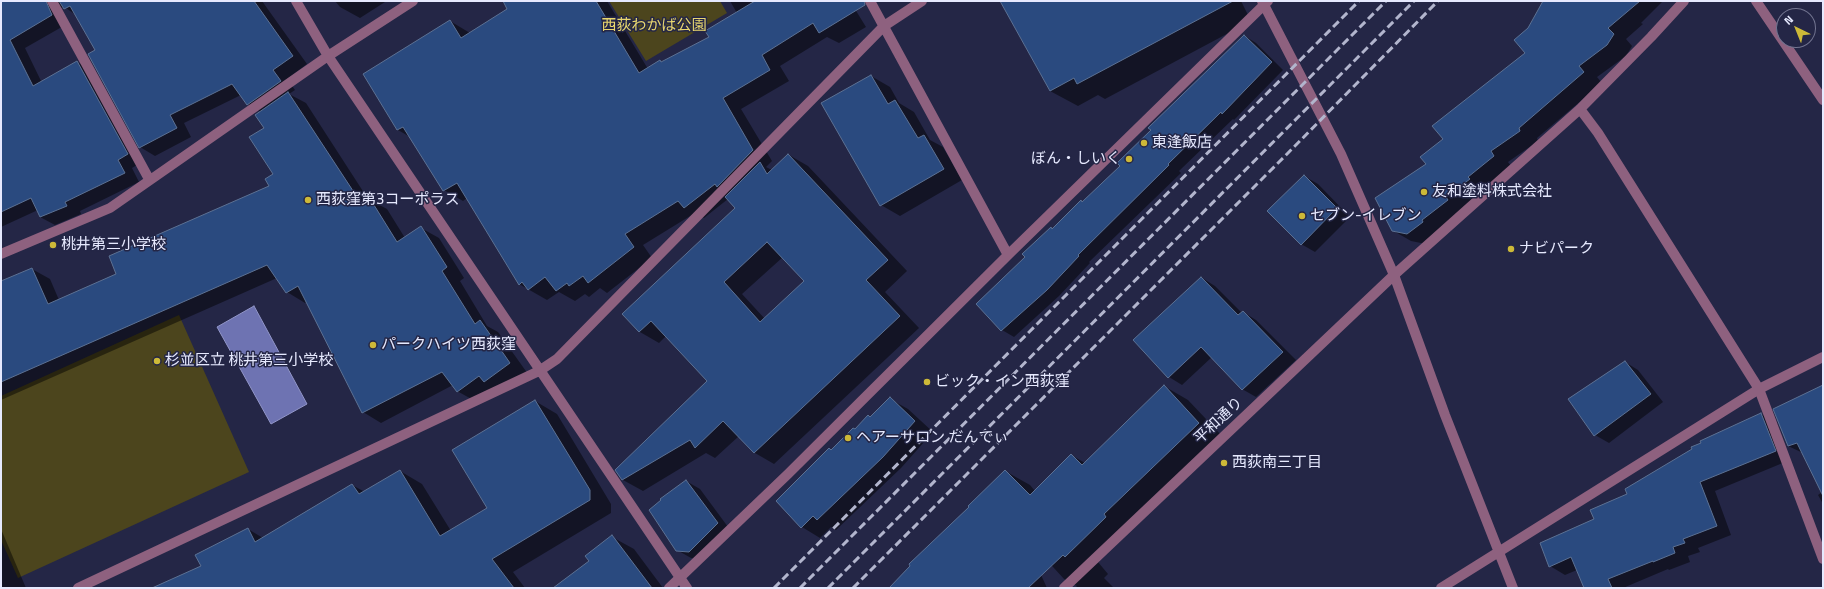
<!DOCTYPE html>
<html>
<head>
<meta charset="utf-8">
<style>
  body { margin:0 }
  #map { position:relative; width:1824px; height:589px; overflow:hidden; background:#242646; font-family:"Titillium Web",sans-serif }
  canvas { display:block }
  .frame { position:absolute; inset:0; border:2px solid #e6e9fe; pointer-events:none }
  .north { position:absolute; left:1776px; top:8px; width:40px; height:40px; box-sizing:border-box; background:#242646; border:1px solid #727490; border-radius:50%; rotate:317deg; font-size:11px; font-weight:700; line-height:16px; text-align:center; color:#e6e9fe }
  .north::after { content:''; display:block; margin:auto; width:14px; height:18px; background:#cdb938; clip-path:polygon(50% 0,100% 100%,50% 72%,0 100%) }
</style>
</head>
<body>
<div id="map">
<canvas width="1824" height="589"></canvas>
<div class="frame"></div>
<div class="north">N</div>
</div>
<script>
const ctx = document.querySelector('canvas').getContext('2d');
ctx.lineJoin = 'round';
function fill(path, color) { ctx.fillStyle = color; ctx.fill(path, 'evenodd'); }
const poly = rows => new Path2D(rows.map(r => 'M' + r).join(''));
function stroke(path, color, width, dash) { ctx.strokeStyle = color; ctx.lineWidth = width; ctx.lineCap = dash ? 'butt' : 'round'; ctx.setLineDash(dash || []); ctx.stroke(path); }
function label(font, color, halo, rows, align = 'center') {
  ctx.font = font + ' "Titillium Web","Noto Sans JP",sans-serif'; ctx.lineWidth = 3; ctx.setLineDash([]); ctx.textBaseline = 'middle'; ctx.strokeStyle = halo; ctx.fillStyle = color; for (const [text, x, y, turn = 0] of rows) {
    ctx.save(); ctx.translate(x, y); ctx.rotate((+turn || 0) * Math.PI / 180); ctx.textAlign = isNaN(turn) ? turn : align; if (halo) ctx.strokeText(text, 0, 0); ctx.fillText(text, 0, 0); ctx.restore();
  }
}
const green = poly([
  [609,1,720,1,727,13,646,61],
  [179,315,249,472,18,578,1,540,1,396]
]);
const water = poly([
  [254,306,307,404,271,424,217,327,254,306]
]);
const shadow = poly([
  [1,1,262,1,307,64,287,79,295,90,289,94,306,103,368,199,387,209,405,238,421,228,439,238,464,278,460,281,487,326,498,332,528,374,475,401,457,391,453,385,381,423,363,412,307,301,305,303,287,292,277,278,1,400,1,283,32,269,50,279,59,300,118,274,271,186,274,174,261,112,248,104,241,95,184,123,191,137,155,156,140,147,96,51,76,15,63,6,60,10,67,24,25,48,42,83,77,62,92,70,142,162,132,168,139,182,80,211,81,214,55,225,40,217,38,210,1,227],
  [335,1,384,1,385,2,360,18,340,7],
  [504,1,607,1,648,69,710,38,737,13,730,1,850,1,866,27,839,43,827,37,780,66,789,81,741,109,772,161,766,167,772,170,789,155,808,166,907,271,885,292,919,328,774,464,755,453,739,436,715,458,706,453,643,491,623,480,616,470,708,381,666,336,659,343,640,332,623,314,736,208,728,199,704,218,695,213,643,245,652,258,607,293,600,288,589,297,585,294,575,301,559,292,547,300,519,284,467,198,463,201,444,190,410,137,398,130,380,101,450,21,470,33,509,9],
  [783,257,806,281,765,319,742,294],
  [1001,1,1241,1,1251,21,1105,99,1098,95,1078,106,1050,91],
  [1546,1,1663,1,1641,23,1643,24,1626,39,1632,46,1626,56,1597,77,1602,83,1537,138,1538,141,1508,162,1512,167,1426,244,1411,241,1392,230,1427,164,1444,139,1527,53,1529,28],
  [1245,36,1256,43,1283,70,1234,120,1233,119,1179,171,1181,173,1089,262,1090,263,1059,296,1014,337,1002,330,1026,257,1122,166,1152,130],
  [871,76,890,87,899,103,914,112,930,140,943,147,962,180,900,216,881,205],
  [1304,176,1318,184,1350,217,1315,252,1301,244],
  [1202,278,1215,286,1242,313,1243,312,1256,320,1296,360,1256,397,1242,389,1212,357,1182,385,1169,377,1134,341],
  [1625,362,1638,370,1663,402,1609,443,1595,435],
  [1164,386,1188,400,1223,437,1098,562,1108,574,1104,578,1114,588,1075,588,1077,586,1064,579,1022,533,1047,588,891,588,986,493,1005,471,1030,485,1035,491,1071,455,1085,463],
  [1823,386,1823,504,1818,495,1822,492,1803,453,1788,446],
  [890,399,908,409,933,432,901,468,836,530,831,527,820,538,802,527,832,451],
  [535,401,557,414,611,504,611,513,513,572,525,588,219,588,248,529,263,538,352,485,365,492,400,471,422,484,451,531,489,508],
  [1761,414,1777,423,1790,460,1715,491,1731,535,1698,548,1700,552,1688,556,1690,562,1669,570,1668,569,1623,588,1585,588,1577,570,1565,575,1550,566,1595,520,1629,494],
  [686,481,700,489,731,531,703,559,691,558,677,550,662,500],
  [1,529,26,588,1,588],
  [612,537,634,549,663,588,554,588,590,561]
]);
const building = poly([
  [1,1,46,1,52,15,10,40,33,86,77,61,128,154,118,160,125,173,65,202,67,206,40,217,31,198,1,212,1,1],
  [59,1,254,1,293,56,273,70,281,81,247,105,232,84,170,115,177,128,139,148,88,54,95,50,70,6,64,9,59,1],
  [503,1,596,1,639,73,660,60,661,62,709,37,705,31,755,1,864,1,865,5,819,33,813,23,762,55,770,70,723,98,753,150,717,187,715,184,684,208,678,201,625,234,634,247,588,283,583,276,569,286,567,283,556,291,545,277,528,290,522,282,519,285,457,183,443,191,403,127,397,130,363,74,450,20,461,38,507,9,503,1],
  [1000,1,1233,1,1077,84,1074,78,1050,91,1000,1],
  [1543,1,1640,1,1608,28,1614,34,1607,45,1579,66,1584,72,1519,128,1520,131,1491,151,1494,156,1468,177,1470,179,1446,197,1448,200,1422,220,1423,222,1407,234,1392,231,1375,198,1426,164,1420,157,1443,139,1432,126,1525,53,1514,40,1528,28,1543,1],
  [1244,35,1272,62,1222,114,1221,112,1168,164,1169,165,1078,255,1079,256,1047,290,1001,331,976,304,1025,257,1022,254,1051,227,1052,229,1081,200,1082,202,1120,166,1117,163,1151,130,1148,128,1244,35],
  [871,75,888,104,895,100,918,138,924,135,944,169,880,206,821,103,871,75],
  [288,92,361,203,369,197,397,242,421,226,447,267,442,271,475,324,480,320,510,363,484,382,479,376,457,392,442,372,362,413,298,286,286,293,267,265,1,382,1,281,32,268,48,304,116,274,109,256,269,186,265,179,273,174,249,137,264,128,255,115,288,92],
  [788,154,888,260,866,280,900,316,754,453,723,421,695,448,690,440,622,480,615,470,707,381,651,321,639,332,622,314,735,208,725,197,760,162,767,174,788,154],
  [767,242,804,281,760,322,724,282,767,242],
  [1304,175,1337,208,1301,245,1267,211,1304,175],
  [1201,277,1238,315,1243,311,1283,352,1242,390,1201,347,1168,378,1133,340,1201,277],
  [1625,361,1651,394,1594,436,1568,399,1625,361],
  [1164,385,1199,423,1104,514,1106,517,1065,557,1063,555,1028,588,889,588,910,566,909,564,969,507,968,506,1005,470,1030,495,1071,454,1082,465,1164,385],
  [1823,385,1823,496,1797,443,1788,446,1773,409,1823,385],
  [890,397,915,421,883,457,817,520,813,516,801,528,776,501,829,448,831,450,853,428,855,429,868,415,870,417,890,397],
  [535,400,590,490,590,500,492,559,514,588,152,588,201,566,195,555,248,528,255,542,352,484,359,494,400,470,440,536,487,508,452,450,535,400],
  [1761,413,1776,451,1700,482,1717,526,1683,539,1685,543,1673,547,1675,553,1653,562,1653,561,1608,579,1612,588,1584,588,1571,557,1549,567,1540,543,1594,519,1590,510,1627,494,1625,489,1692,449,1691,447,1701,443,1700,441,1761,413],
  [686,480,718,523,689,552,676,551,649,510,661,500,660,499,686,480],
  [612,535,652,588,553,588,589,561,585,556,612,535]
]);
const minor = poly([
  [52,1,149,179],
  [296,1,328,56,687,588],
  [870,1,1008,255],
  [1262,1,1341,154,1394,275,1445,415,1513,588],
  [1756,1,1823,100],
  [1580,109,1598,133,1759,389,1823,559],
  [1,254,110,208,328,56,413,1],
  [78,588,539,371,557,359,884,26,922,1],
  [669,588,788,474,1008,255,1268,1],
  [1064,588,1394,275,1580,109,1651,37,1684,1],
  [1441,588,1759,389,1823,357]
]);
const rail = poly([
  [774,588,1359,1],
  [800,588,1386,1],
  [828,588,1414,1],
  [853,588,1288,153,1438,1]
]);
const markers = [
  [1144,143,4,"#cdb938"],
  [1129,159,4,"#cdb938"],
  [1424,192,4,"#cdb938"],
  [308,200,4,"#cdb938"],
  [1302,216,4,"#cdb938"],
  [53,245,4,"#cdb938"],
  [1511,249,4,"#cdb938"],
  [373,345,4,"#cdb938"],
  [157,361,4,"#cdb938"],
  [927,382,4,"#cdb938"],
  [848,438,4,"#cdb938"],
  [1224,463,4,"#cdb938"]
];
const parkNames = [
  ["西荻わかば公園",654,26]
];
const poiNames = [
  ["東逢飯店",1152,143],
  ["ぼん・しいく",1121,159,"right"],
  ["友和塗料株式会社",1432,192],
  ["西荻窪第3コーポラス",316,200],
  ["セブン-イレブン",1310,216],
  ["桃井第三小学校",61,245],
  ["ナビパーク",1519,249],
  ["パークハイツ西荻窪",381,345],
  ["杉並区立 桃井第三小学校",165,361],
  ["ビック・イン西荻窪",935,382],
  ["ヘアーサロン だんでぃ",856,438],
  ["西荻南三丁目",1232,463]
];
const streetNames = [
  ["平和通り",1219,421,-43]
];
fill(green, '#4c451d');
fill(water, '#6e73b2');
stroke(water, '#9296c9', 1);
fill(shadow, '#0007');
fill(building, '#2a4a7f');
stroke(building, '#5c7193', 1);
stroke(minor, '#8e617f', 10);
stroke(rail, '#b2b5cd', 3, [8, 4]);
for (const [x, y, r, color] of markers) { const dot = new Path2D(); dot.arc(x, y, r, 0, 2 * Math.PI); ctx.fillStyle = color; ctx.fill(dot); stroke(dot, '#242646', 1.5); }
label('15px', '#e9d76f', '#242646', parkNames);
label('15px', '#e6e9fe', '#242646', poiNames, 'left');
label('15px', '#e6e9fe', '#242646', streetNames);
</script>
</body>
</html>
